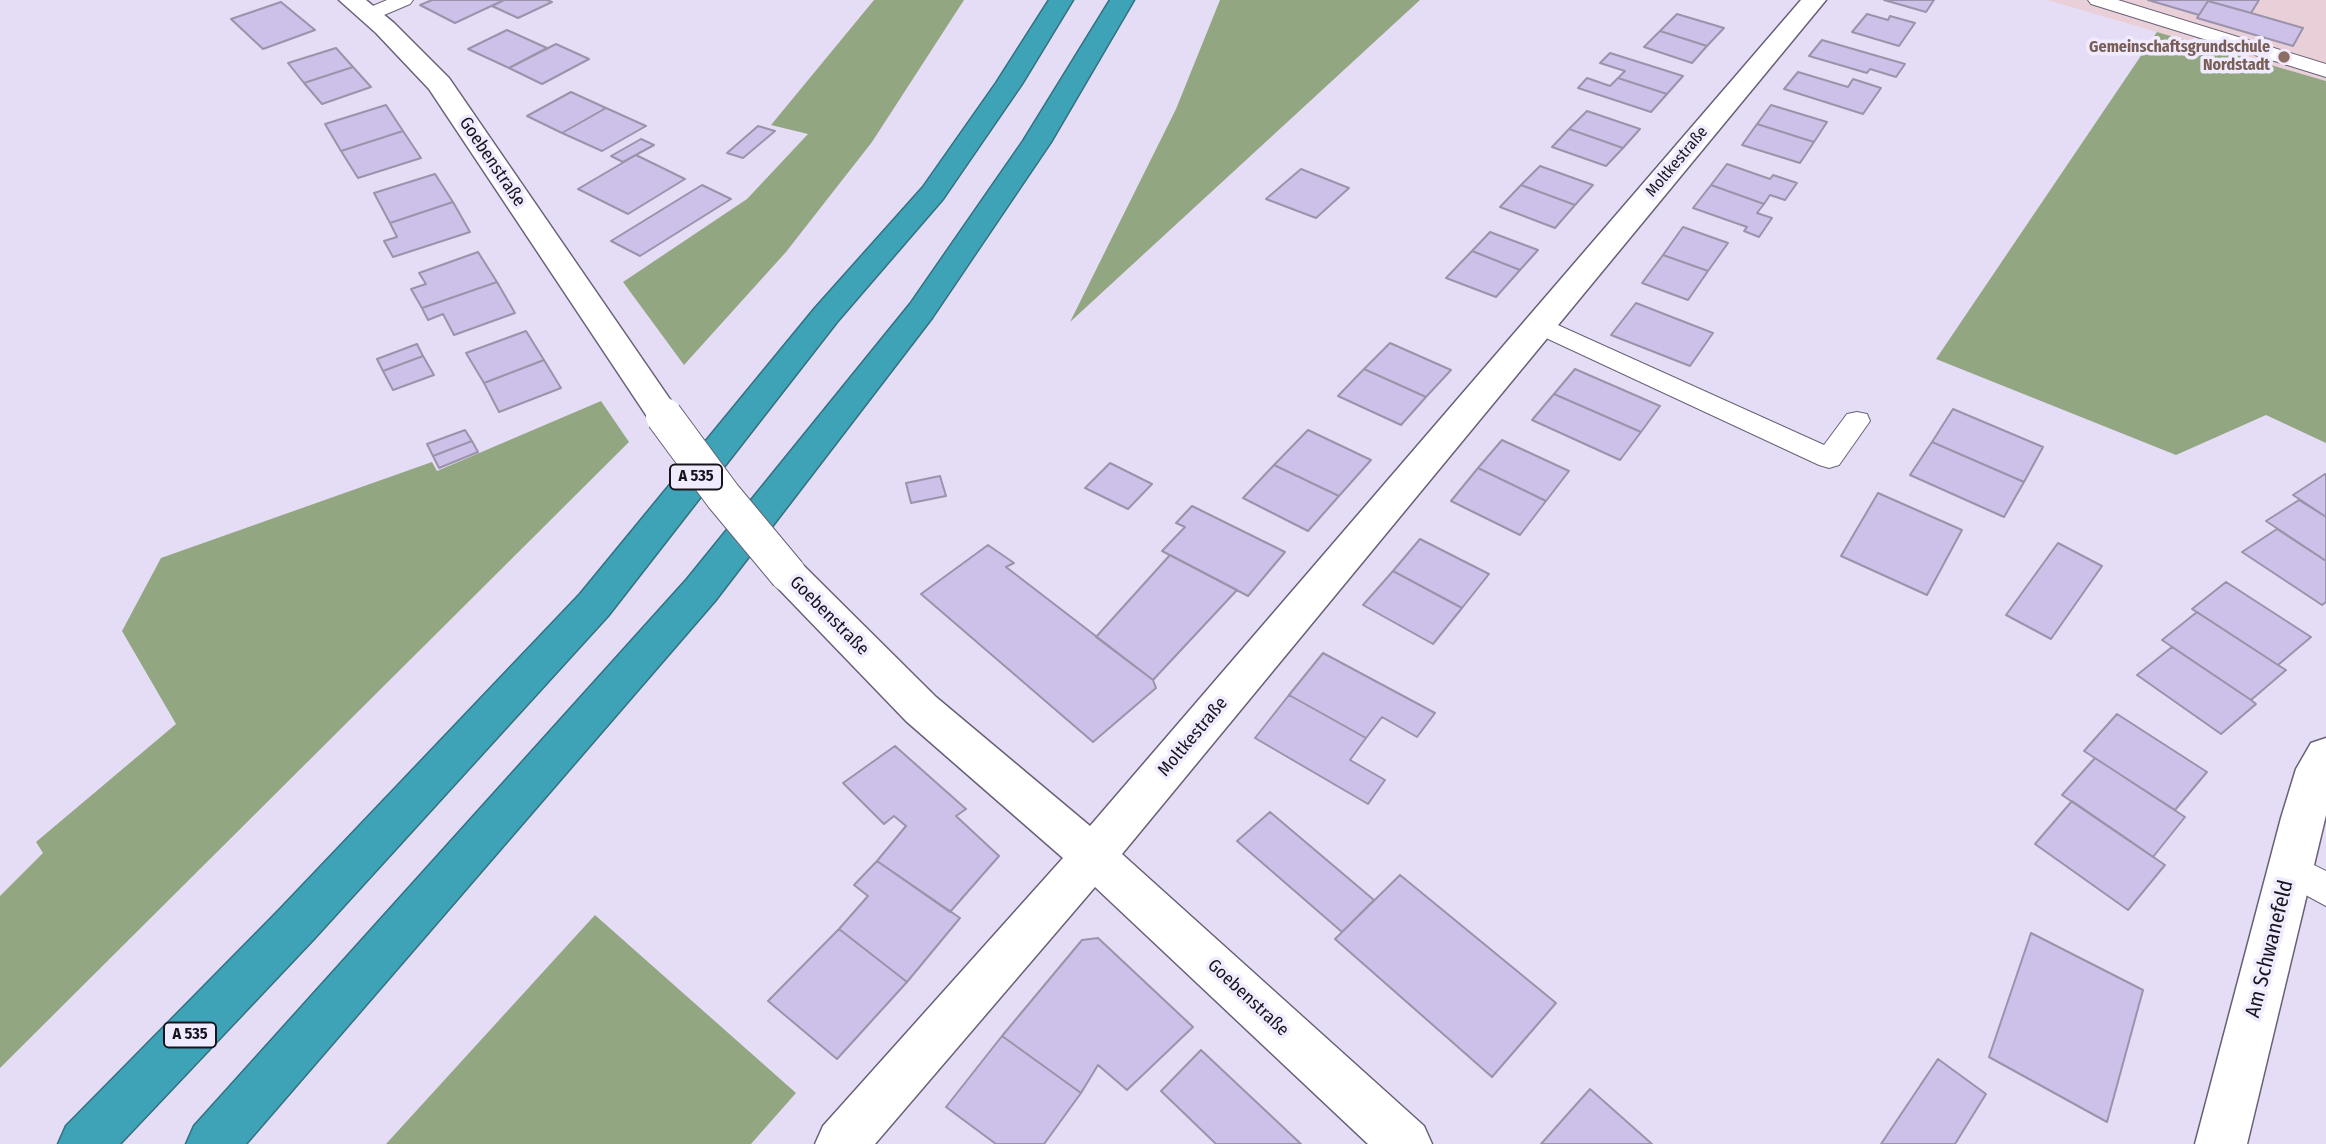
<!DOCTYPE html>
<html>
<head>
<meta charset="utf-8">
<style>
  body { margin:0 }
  canvas { display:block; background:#e5ddf5 }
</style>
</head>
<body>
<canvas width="2326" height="1144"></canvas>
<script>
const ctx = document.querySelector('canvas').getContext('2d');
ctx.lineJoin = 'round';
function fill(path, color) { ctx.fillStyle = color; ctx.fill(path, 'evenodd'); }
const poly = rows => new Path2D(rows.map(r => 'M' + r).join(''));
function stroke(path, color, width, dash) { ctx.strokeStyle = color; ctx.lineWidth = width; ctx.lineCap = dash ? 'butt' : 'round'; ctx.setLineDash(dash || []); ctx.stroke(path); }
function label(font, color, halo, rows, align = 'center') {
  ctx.font = font + ' "Fira Sans Condensed",sans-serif'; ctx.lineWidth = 7; ctx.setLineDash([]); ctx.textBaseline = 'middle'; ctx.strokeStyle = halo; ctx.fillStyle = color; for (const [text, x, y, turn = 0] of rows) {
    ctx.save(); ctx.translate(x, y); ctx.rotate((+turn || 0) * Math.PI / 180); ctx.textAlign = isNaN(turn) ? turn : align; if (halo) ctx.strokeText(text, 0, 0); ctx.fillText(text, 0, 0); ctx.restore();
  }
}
const education = poly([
  [2047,0,2326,0,2326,81,2157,32]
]);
const forest = poly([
  [874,0,964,0,872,142,786,252,684,365,623,282,747,199,808,134,771,125],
  [1220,0,1420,0,1070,322,1176,109],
  [2157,32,2326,81,2326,443,2266,415,2176,455,1936,359],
  [601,401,629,442,0,1068,0,896,43,853,36,842,176,724,122,631,161,558,432,462,437,471],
  [595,915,796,1093,751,1144,386,1144]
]);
const building = poly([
  [432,0,504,0,455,23,420,5,432,0],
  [504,0,547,0,552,2,518,18,492,6,504,0],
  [1884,0,1934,0,1926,12,1884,0],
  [2148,0,2259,0,2251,13,2208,1,2199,15,2148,0],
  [2208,1,2251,13,2303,28,2293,46,2197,18,2208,1],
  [281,2,315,30,263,49,231,19,281,2],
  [1677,14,1724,28,1707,46,1660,31,1677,14],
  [1867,14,1888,20,1890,16,1915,23,1899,46,1852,32,1867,14],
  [507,30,547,48,509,68,468,49,507,30],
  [1660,31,1707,46,1692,63,1644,47,1660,31],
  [1822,40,1905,64,1896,77,1870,69,1867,73,1809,56,1822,40],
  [556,44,589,59,542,84,509,68,556,44],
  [336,48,353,67,304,83,288,63,336,48],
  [1610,53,1683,76,1667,94,1618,78,1625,71,1600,63,1610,53],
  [353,67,371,87,322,104,304,83,353,67],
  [1798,72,1848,87,1853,79,1881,88,1863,114,1784,89,1798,72],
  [1587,78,1610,86,1618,78,1667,94,1651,112,1578,88,1587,78],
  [571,92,606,108,562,133,527,116,571,92],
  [386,105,403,131,341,151,325,124,386,105],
  [1771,105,1827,122,1814,142,1757,124,1771,105],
  [606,108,646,126,602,151,562,133,606,108],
  [1587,111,1640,129,1623,148,1569,129,1587,111],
  [1757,124,1814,142,1800,163,1742,145,1757,124],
  [758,126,775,131,743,158,727,153,758,126],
  [1569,129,1623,148,1606,166,1552,147,1569,129],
  [403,131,421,158,358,178,341,151,403,131],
  [641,139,654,145,623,162,611,156,641,139],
  [636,155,685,179,628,214,578,189,636,155],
  [1727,164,1770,179,1773,175,1797,183,1785,200,1770,195,1764,204,1711,185,1727,164],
  [1540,166,1593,185,1575,205,1521,185,1540,166],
  [1301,169,1349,188,1316,218,1266,199,1301,169],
  [435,174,453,202,390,223,374,193,435,174],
  [702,185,731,199,640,256,611,241,702,185],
  [1521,185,1575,205,1555,228,1500,207,1521,185],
  [1711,185,1764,204,1757,213,1772,218,1759,237,1744,231,1747,227,1693,208,1711,185],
  [453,202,470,232,393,257,384,241,397,237,390,223,453,202],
  [1683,227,1728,243,1708,271,1663,255,1683,227],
  [1490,232,1538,250,1520,270,1472,251,1490,232],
  [1472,251,1520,270,1496,297,1446,278,1472,251],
  [478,252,497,282,422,308,411,289,426,284,419,273,478,252],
  [1663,255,1708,271,1688,300,1642,283,1663,255],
  [497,282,515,313,454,335,443,314,428,320,422,308,497,282],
  [1636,303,1713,333,1690,366,1611,335,1636,303],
  [526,331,544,360,484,383,466,353,526,331],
  [1390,343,1451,370,1426,397,1364,369,1390,343],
  [417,344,423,356,383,371,377,359,417,344],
  [423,356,434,375,393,390,383,371,423,356],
  [544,360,561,388,499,412,484,383,544,360],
  [1364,369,1426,397,1401,425,1338,396,1364,369],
  [1575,369,1660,406,1641,432,1554,394,1575,369],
  [1554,394,1641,432,1620,460,1532,420,1554,394],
  [1953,409,2043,447,2024,482,1932,442,1953,409],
  [465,430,472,441,433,456,427,444,465,430],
  [1308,430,1371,460,1339,496,1274,465,1308,430],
  [1502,440,1569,471,1546,501,1478,468,1502,440],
  [472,441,478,452,439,468,433,456,472,441],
  [1932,442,2024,482,2004,517,1910,475,1932,442],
  [1110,463,1152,484,1128,509,1085,488,1110,463],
  [1274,465,1339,496,1308,531,1243,498,1274,465],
  [1478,468,1546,501,1520,535,1451,501,1478,468],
  [2325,474,2326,475,2326,517,2293,495,2325,474],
  [940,476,946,496,911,503,906,483,940,476],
  [1878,493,1962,530,1927,595,1841,556,1878,493],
  [2299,500,2326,517,2326,561,2266,521,2299,500],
  [1192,506,1285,552,1248,596,1162,551,1185,527,1176,523,1192,506],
  [2277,529,2326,561,2326,602,2322,605,2242,552,2277,529],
  [1420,539,1489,574,1462,608,1393,571,1420,539],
  [2058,543,2102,566,2051,639,2006,615,2058,543],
  [988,545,1014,563,1006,567,1153,680,1156,688,1093,742,921,594,988,545],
  [1170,555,1237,590,1153,680,1096,637,1170,555],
  [1393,571,1462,608,1433,644,1363,605,1393,571],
  [2226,582,2311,637,2278,665,2192,609,2226,582],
  [2197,612,2278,665,2286,670,2251,700,2162,640,2197,612],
  [2172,647,2251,700,2256,704,2221,734,2137,675,2172,647],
  [1323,653,1435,713,1417,737,1382,717,1366,738,1289,695,1323,653],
  [1289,695,1366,738,1350,760,1385,780,1368,804,1255,738,1289,695],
  [2117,714,2207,772,2175,810,2084,751,2117,714],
  [895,746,966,809,956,816,999,856,950,912,877,861,906,826,894,816,884,824,843,783,895,746],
  [2095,758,2185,817,2153,857,2062,795,2095,758],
  [2072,801,2165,865,2128,910,2035,844,2072,801],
  [1270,812,1374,900,1342,932,1237,841,1270,812],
  [877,861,960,918,907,982,839,929,868,896,854,885,877,861],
  [1400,875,1556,1003,1492,1077,1335,939,1400,875],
  [839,929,907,982,837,1059,768,1001,839,929],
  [2031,933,2143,990,2107,1122,1989,1057,2031,933],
  [1098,938,1193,1027,1127,1090,1098,1065,1081,1093,1002,1036,1082,940,1098,938],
  [1002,1036,1081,1093,1044,1144,996,1144,946,1107,1002,1036],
  [1201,1050,1301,1144,1216,1144,1161,1091,1201,1050],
  [1938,1059,1986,1094,1955,1144,1881,1144,1938,1059],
  [1590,1089,1652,1144,1541,1144,1590,1089]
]);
const lane = poly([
  [387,0,413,0,410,4,377,18,363,18,360,14,363,10,387,0],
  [2088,0,2118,0,2326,64,2326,77,2091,4,2088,0],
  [1540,317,1824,445,1847,414,1857,412,1867,414,1870,421,1839,465,1829,468,1819,465,1531,331,1527,325,1531,319,1540,317],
  [2290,853,2326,871,2326,906,2278,880,2272,869,2278,858,2290,853]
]);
const street = poly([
  [339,0,366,0,394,23,449,78,676,408,681,416,676,424,664,428,652,424,429,89,376,33,339,0],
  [1801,0,1826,0,1122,854,1424,1126,1432,1144,1368,1144,1095,887,875,1144,815,1144,823,1126,1063,858,906,721,774,584,769,574,774,564,788,559,802,564,936,697,1090,826,1801,0],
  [2326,738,2326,815,2247,1144,2195,1144,2281,818,2296,769,2311,743,2326,738]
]);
const highway = poly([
  [1049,0,1073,0,1022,84,943,199,837,322,608,616,313,940,120,1144,58,1144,66,1126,279,910,580,594,815,308,923,187,996,83,1049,0],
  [1110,0,1134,0,1051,142,932,318,715,601,246,1144,186,1144,194,1126,687,579,910,304,1023,141,1110,0]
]);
const streetBridge = poly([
  [664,416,723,496,788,574]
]);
const markers = [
  [2284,57,7,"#8d6e63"]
];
const farEducationnames = [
  ["Gemeinschaftsgrundschule",2270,48],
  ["Nordstadt",2270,66]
];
const farStreetnames = [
  ["Moltkestraße",1677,162,-50]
];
const shields = [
  [696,477,52],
  [190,1035,52]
];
const shieldNames = [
  ["A 535",696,477],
  ["A 535",190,1035]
];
const streetNames = [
  ["Goebenstraße",492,162,56],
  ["Goebenstraße",829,616,45],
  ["Moltkestraße",1193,737,-50],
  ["Goebenstraße",1248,998,43]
];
const nearStreetnames = [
  ["Am Schwanefeld",2270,949,-76]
];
fill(education, '#e9d0d8');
fill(forest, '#92a781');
fill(building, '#cdc0e9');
stroke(building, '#9b93aa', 2);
stroke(lane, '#686177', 2);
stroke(street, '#686177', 3);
stroke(highway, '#317181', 3);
fill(lane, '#fff');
fill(street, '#fff');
fill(highway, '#3ea3b7');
stroke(streetBridge, '#686177', 38, []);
stroke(streetBridge, '#fff', 36);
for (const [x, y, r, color] of markers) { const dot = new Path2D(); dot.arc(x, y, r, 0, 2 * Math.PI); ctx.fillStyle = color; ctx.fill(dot); stroke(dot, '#f1ebff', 2.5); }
label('bold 16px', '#785e54', '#f1ebff', farEducationnames, 'right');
label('16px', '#18151d', '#f1ebff', farStreetnames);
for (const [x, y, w] of shields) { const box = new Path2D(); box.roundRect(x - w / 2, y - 12.5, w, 25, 5); ctx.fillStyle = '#f1ebff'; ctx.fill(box); stroke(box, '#18151d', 2); }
label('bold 16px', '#18151d', null, shieldNames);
label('18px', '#18151d', '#f1ebff', streetNames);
label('21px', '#18151d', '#f1ebff', nearStreetnames);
</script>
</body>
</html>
